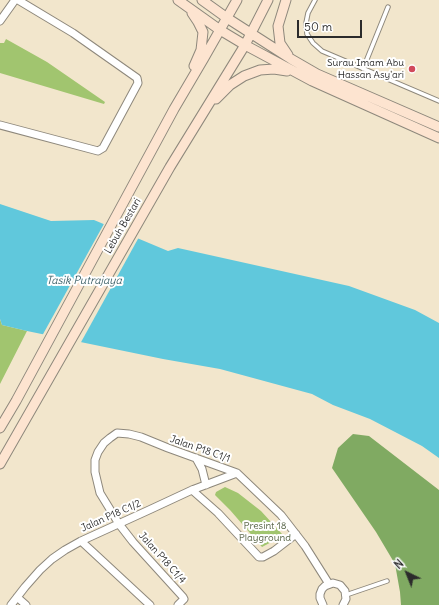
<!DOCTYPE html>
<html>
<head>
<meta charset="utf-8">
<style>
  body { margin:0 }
  #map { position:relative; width:439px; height:605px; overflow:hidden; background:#f2e6cc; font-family:Delius,sans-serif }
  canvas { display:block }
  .north { position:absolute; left:387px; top:553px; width:40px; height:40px; -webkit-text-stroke:3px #fff; paint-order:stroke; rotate:317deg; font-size:11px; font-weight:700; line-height:16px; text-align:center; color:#2b2b2b }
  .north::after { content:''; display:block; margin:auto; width:14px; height:18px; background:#2b2b2b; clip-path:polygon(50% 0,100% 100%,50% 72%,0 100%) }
  .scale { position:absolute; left:297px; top:20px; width:65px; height:18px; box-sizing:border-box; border:2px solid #2b2b2b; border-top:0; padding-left:5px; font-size:12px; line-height:14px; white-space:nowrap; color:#2b2b2b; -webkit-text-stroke:3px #fff; paint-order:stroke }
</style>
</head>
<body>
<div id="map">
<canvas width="439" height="605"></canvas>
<div class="north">N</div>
<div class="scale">50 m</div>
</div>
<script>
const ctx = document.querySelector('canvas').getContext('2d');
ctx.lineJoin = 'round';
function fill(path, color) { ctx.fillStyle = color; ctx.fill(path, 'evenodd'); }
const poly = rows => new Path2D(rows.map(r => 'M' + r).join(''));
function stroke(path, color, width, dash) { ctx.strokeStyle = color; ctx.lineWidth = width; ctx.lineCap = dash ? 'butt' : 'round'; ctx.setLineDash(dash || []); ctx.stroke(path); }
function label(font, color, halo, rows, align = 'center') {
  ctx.font = font + ' Delius,sans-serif'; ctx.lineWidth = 4; ctx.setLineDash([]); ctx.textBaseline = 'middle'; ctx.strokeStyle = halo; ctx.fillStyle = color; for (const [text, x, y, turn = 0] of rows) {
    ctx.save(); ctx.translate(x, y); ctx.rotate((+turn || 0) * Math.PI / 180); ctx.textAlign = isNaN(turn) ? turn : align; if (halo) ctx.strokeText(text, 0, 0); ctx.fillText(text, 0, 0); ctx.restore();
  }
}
const green = poly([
  [6,39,47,62,105,102,104,104,0,73,0,43,4,43],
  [0,319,2,325,27,331,0,384],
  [225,487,238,493,261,511,282,534,279,538,262,547,230,510,215,495,216,492]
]);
const forest = poly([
  [353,434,369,436,439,490,439,605,401,605,400,592,395,564,376,532,332,468,338,448]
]);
const water = poly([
  [0,204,51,221,94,220,168,251,178,248,349,286,415,310,439,323,439,458,422,446,370,419,333,405,312,394,220,369,163,359,27,331,2,325,0,319]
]);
const pier = poly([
  [105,222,139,237,80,344,42,336]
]);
const lane = poly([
  [315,0,308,13,306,23,307,34,313,43,322,51,439,101],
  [363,69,388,7],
  [346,595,387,581]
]);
const street = poly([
  [0,21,15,0],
  [0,125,98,151,103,148,138,83,137,78,73,33,18,0],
  [196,458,202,469,206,485],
  [192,490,218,513,259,557,263,557,274,551,296,534],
  [81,541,150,605],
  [17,597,26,605],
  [11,605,25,587,40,570,52,559,65,550,81,541,149,510,192,490,237,473],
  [178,605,184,599,183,597,133,542,119,524,100,493,95,472,95,460,98,452,104,443,110,438,117,433,129,434,141,437,168,448,237,473,281,515,305,546,329,584],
  [323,605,320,598,320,594,322,589,325,586,333,583,340,585,345,591,346,599,343,605]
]);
const secondary = poly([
  [178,0,220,30,245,45,312,81,439,138],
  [202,0,227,18,291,59,317,74,439,127],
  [286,0,278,26,280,43,288,55],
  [192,13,198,22,203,32,201,50,194,66],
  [216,99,230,85,244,76,260,70,274,69,287,71],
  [0,428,16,401,174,109,204,58,237,0],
  [0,464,170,167,245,45,268,0]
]);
const markers = [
  [412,69,4,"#d1495b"]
];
const poiNames = [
  ["Surau Imam Abu",404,63],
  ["Hassan Asy'ari",404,75]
];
const streetNames = [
  ["Lebuh Bestari",123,226,-60],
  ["Jalan P18 C1/1",200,449,19],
  ["Jalan P18 C1/2",111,516,-24],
  ["Jalan P18 C1/4",162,558,48]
];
const parkNames = [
  ["Presint 18",265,526],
  ["Playground",265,538]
];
const waterNames = [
  ["Tasik Putrajaya",84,281]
];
fill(green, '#a1c56f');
fill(forest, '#80aa62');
fill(water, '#60c8dc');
fill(pier, '#f2e6cc');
stroke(lane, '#8e887c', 5.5);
stroke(street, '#8e887c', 9);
stroke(secondary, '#8e887c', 11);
stroke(lane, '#fff', 3.5);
stroke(street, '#fff', 7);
stroke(secondary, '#fde4d0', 9);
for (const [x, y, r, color] of markers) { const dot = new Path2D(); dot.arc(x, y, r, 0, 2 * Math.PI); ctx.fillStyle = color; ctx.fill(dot); stroke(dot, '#fff', 1.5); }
label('10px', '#2b2b2b', '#fff', poiNames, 'right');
label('10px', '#2b2b2b', '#fff', streetNames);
label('10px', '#546143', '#fff', parkNames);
label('italic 11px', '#3e6269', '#fff', waterNames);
</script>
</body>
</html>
